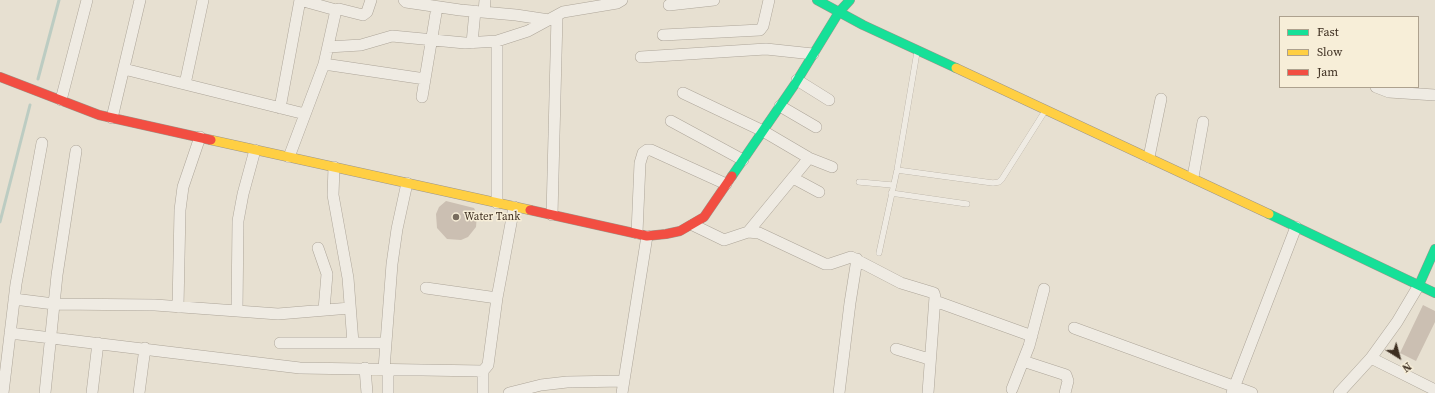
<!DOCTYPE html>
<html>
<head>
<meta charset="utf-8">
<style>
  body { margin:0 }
  #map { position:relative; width:1435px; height:393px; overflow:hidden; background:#e7e0d1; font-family:"Source Serif 4",serif }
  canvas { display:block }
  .legend { position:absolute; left:1279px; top:16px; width:140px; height:72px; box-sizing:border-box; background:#f7eed8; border:1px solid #ada18e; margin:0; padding:5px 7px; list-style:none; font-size:12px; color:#3d2e20 }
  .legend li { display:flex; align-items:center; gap:8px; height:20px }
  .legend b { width:20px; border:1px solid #ada18e }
  .north { position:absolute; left:1379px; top:337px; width:40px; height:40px; -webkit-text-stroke:3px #f7eed8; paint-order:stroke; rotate:143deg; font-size:11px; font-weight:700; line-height:16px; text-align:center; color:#3d2e20 }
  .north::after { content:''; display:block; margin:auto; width:14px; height:18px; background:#3d2e20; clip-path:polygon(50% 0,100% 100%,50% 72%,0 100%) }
</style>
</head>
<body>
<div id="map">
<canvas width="1435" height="393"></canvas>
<ul class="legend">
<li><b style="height:5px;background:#16e098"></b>Fast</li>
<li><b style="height:5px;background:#ffcf43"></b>Slow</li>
<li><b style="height:5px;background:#f24e42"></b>Jam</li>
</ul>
<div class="north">N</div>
</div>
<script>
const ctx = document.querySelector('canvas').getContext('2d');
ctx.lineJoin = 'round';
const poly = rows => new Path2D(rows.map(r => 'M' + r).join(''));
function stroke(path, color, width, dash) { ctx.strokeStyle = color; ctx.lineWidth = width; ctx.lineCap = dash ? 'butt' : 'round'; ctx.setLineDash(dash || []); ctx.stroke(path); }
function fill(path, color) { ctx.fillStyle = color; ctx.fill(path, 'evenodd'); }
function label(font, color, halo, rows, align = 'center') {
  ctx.font = font + ' "Source Serif 4",serif'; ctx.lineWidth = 3; ctx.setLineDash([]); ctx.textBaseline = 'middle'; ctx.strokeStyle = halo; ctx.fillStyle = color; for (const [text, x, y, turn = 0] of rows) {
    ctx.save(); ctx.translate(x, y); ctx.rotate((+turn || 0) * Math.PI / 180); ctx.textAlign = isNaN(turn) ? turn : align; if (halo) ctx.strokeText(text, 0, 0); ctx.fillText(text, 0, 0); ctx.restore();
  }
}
const stream = poly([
  [38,79,59,0],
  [0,222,30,105]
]);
const building = poly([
  [446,201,474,208,477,214,476,227,468,237,461,240,447,239,437,228,436,214,439,207],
  [1423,305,1435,311,1435,322,1416,361,1400,353]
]);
const lane = poly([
  [897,170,993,183,999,182,1002,179,1045,111],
  [859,182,892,185],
  [891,193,967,204],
  [879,253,897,170,917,52]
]);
const street = poly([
  [404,0,406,2,460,10,516,15,549,20],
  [669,5,714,0],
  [484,12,485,0],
  [663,35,760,30,763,26,769,0],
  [497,41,497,203],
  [472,43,475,11],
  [328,47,361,45,392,36,465,43,497,41,528,31,563,12,617,3,622,0],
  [641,57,766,49,813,54],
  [324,64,425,79],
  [124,69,305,114],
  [797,80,829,100],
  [185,84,203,0],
  [1376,87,1389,92,1435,95],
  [683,93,763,131,809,158,832,167],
  [422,97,437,7],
  [61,100,87,0],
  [780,106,816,127],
  [280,108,300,0,336,10],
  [112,118,140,0],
  [671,121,743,160],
  [289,157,324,64,336,10,339,9,363,15,367,12,371,0],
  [1149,157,1161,99],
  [334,167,333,195,348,278,353,343],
  [1193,177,1203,122],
  [793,178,819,192],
  [552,215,557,16],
  [693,225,724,240,748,232,759,233,825,264,830,264,851,257,901,283,934,293,935,297,928,393],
  [748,232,809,158],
  [637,233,640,163,643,153,647,150,651,150,726,184],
  [318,248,327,274,324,310],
  [426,288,497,298],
  [14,299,54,304,155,305,278,314,350,308],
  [935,301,1032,336],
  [178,307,180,210,183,187,200,137],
  [237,311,238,221,243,194,255,150],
  [1074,328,1252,393],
  [10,333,300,368,483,371,488,365,497,298,514,207],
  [280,343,386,343],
  [896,349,929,359],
  [1371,358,1435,390],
  [1023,361,1066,375,1068,381,1065,393],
  [365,368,367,393],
  [384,369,392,264,397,229,407,183],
  [388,369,388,393],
  [1012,389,1029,346,1044,289],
  [3,393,16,284,42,143],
  [45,393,57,275,76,151],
  [92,393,98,343],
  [139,393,145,348],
  [483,393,483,371],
  [509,393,541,385,567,382,624,381],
  [622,393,647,236],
  [839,393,850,303,857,259],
  [1232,393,1296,227],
  [1339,393,1371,358,1397,322,1419,285]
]);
const fast = poly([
  [817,0,863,25,956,68],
  [732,176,795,84,839,12,850,0],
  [1269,214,1435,293],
  [1419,285,1435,249]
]);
const slow = poly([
  [956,68,1269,214],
  [211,140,530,210]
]);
const jam = poly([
  [0,77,99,115,211,140],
  [530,210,647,236,666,234,680,231,704,217,732,176]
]);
const markers = [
  [456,217,4,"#786c5e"]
];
const poiNames = [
  ["Water Tank",464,217]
];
stroke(stream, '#bcccc2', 3);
fill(building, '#cbbfb2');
stroke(lane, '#ada599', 6);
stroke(street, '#ada599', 12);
stroke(fast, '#9c958a', 10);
stroke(slow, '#9c958a', 10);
stroke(jam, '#9c958a', 10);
stroke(lane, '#efebe3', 5.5);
stroke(street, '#efebe3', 11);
stroke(fast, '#16e098', 9);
stroke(slow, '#ffcf43', 9);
stroke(jam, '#f24e42', 9);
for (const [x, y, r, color] of markers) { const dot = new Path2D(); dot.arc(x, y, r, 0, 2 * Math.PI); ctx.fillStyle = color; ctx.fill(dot); stroke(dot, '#f7eed8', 1.5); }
label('11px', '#3d2e20', '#f7eed8', poiNames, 'left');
</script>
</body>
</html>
